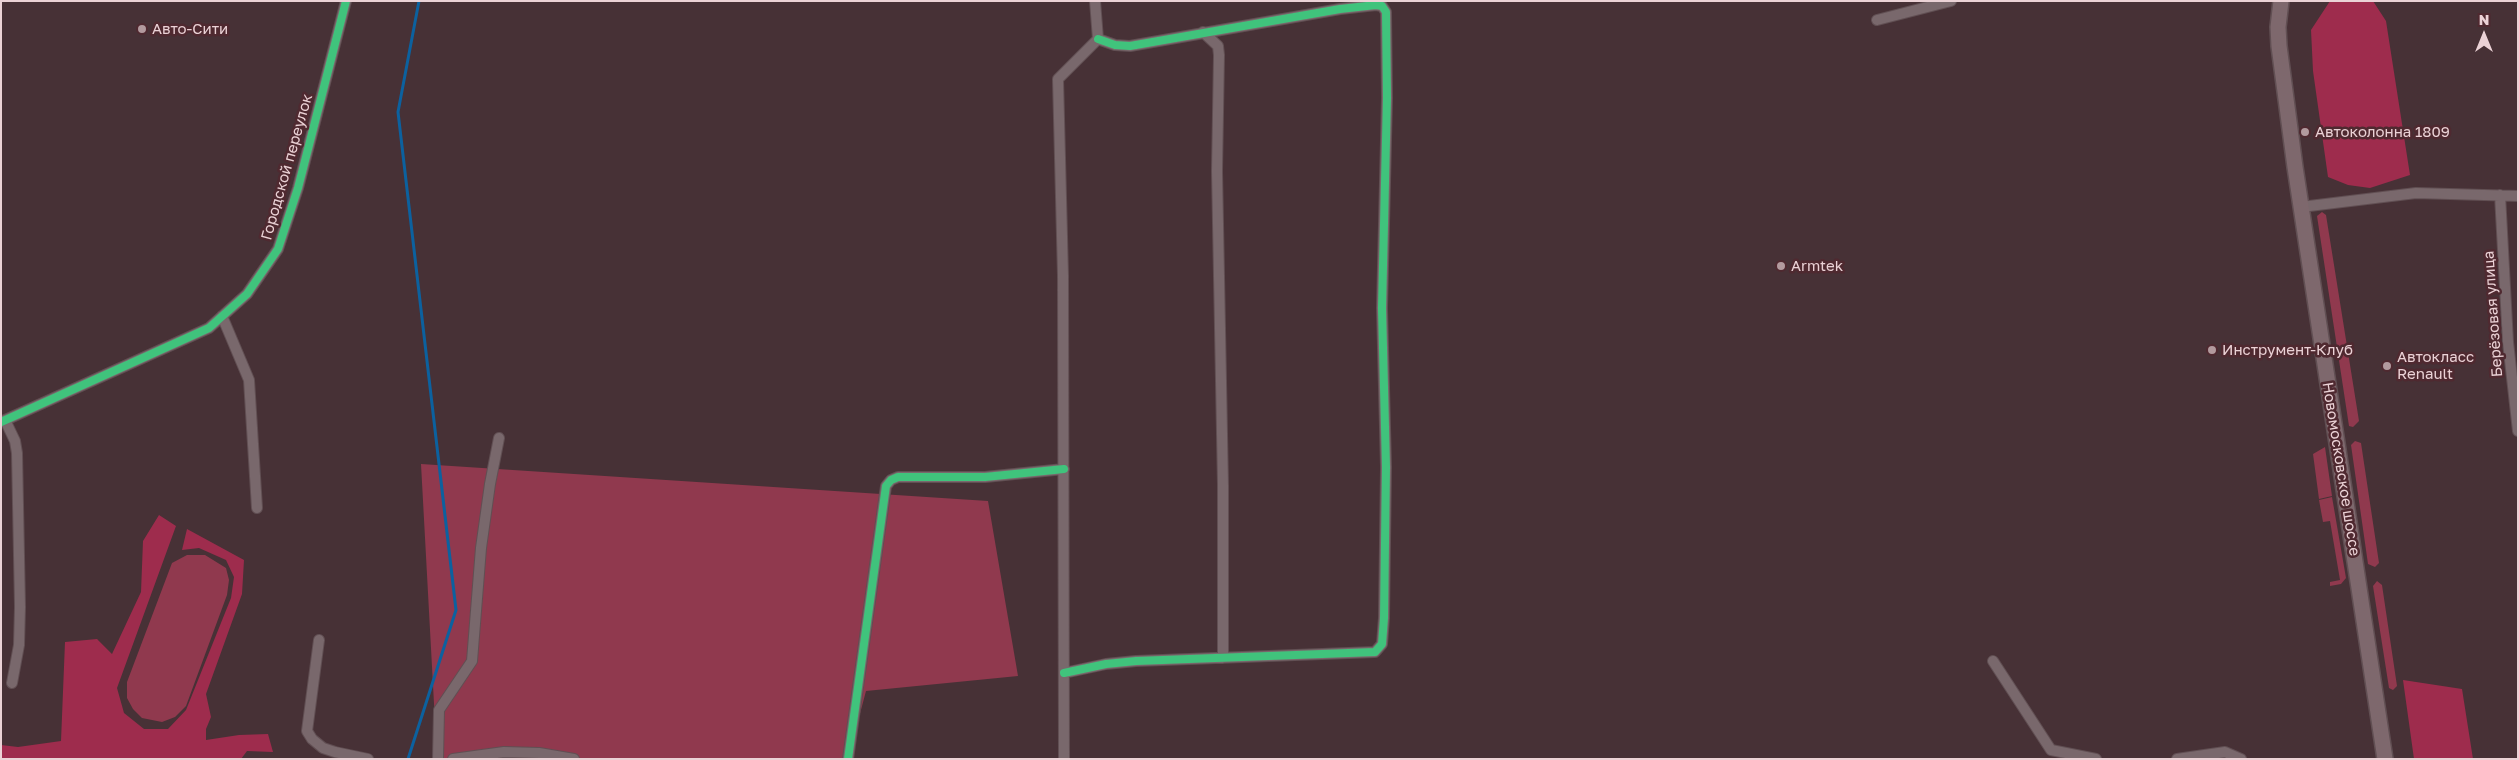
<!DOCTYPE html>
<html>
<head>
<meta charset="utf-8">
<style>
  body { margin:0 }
  #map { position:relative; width:2519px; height:760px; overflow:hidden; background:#473136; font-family:"Golos Text",sans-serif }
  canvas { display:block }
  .frame { position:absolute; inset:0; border:2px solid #ebd2d6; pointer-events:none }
  .north { position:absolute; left:2459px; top:10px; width:50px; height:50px; -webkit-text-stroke:4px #4f2930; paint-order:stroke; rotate:0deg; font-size:14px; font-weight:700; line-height:20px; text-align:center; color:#ebd2d6 }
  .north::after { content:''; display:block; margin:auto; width:18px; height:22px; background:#ebd2d6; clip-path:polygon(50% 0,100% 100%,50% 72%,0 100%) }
</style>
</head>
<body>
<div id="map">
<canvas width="2519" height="760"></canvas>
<div class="frame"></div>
<div class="north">N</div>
</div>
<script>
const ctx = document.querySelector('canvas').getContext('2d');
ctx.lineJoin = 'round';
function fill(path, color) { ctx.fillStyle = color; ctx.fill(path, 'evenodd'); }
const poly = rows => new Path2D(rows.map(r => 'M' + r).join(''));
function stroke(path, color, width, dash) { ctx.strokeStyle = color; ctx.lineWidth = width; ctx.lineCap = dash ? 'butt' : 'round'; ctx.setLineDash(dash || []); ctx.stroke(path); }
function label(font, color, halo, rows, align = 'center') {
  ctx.font = font + ' "Golos Text",sans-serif'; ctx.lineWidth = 5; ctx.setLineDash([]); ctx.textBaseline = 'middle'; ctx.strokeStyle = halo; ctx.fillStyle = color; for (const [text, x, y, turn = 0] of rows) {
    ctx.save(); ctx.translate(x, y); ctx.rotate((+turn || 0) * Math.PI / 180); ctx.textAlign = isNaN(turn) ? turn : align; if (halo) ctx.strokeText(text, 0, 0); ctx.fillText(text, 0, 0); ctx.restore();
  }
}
const green = poly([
  [2322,212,2326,215,2359,421,2353,427,2349,426,2317,216],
  [2355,441,2361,443,2379,563,2375,567,2368,564,2351,445],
  [2325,447,2332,496,2319,499,2313,454],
  [421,464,988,501,1018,676,866,691,848,759,437,759],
  [2332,497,2346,578,2341,584,2330,586,2330,582,2340,580,2330,521,2323,522,2319,500],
  [187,555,205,555,226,568,229,580,227,595,186,706,175,717,162,722,142,718,133,709,127,698,127,682,172,563],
  [2377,581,2382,585,2397,686,2393,690,2389,688,2373,586]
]);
const forest = poly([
  [2330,1,2373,1,2386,21,2410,175,2370,188,2348,185,2328,177,2313,71,2311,30],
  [159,515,176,526,117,688,124,713,144,729,168,729,186,710,231,598,234,577,226,560,199,548,182,550,187,529,244,560,242,594,206,694,211,717,206,729,206,740,239,735,268,734,273,752,247,751,241,759,1,759,1,745,18,747,61,741,65,642,97,639,112,654,141,592,143,541],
  [2403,680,2462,689,2473,759,2414,759]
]);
const stream = poly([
  [408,759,456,610,398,112,419,1]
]);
const street = poly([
  [1877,20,1951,1],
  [1203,32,1218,46,1219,55,1217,171,1223,486,1223,658],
  [2500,195,2508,342,2518,431],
  [2301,207,2416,193,2518,196],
  [222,316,249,380,257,508],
  [5,420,15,441,17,453,20,607,19,645,12,683],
  [1,422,209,328,247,294,278,249,298,188,346,1],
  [319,640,307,731,312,739,323,748,335,752,368,759],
  [1993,661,2051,750,2096,759],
  [1064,673,1106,664,1136,661,1375,652,1382,644,1384,618,1386,467,1382,308,1387,98,1386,12,1382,6,1376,5,1340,9,1130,46,1115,45,1098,39],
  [438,759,439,710,472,661,481,548,490,484,499,438],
  [453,759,504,752,539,753,574,759],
  [848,759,886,486,891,480,898,477,985,477,1064,469],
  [1064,759,1063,276,1058,79,1098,39,1095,1],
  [2177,759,2225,752,2241,759]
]);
const primary = poly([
  [2281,1,2278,27,2279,46,2295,167,2385,759]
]);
const cycleway = poly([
  [1,422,209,328,247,294,278,249,298,188,346,1],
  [1064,673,1106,664,1136,661,1375,652,1382,644,1384,618,1386,467,1382,308,1387,98,1386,12,1382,6,1376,5,1340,9,1130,46,1115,45,1098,39],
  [848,759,886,486,891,480,898,477,985,477,1064,469]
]);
const markers = [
  [142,29,5,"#b29a9e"],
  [2305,132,5,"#b29a9e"],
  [1781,266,5,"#b29a9e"],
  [2212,350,5,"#b29a9e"],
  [2387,366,5,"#b29a9e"]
];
const poiNames = [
  ["Авто-Сити",152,29],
  ["Автоколонна 1809",2315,132],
  ["Armtek",1791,266],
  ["Инструмент-Клуб",2222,350],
  ["Автокласс",2397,357],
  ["Renault",2397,374]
];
const streetNames = [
  ["Городской переулок",287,167,-74],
  ["Берёзовая улица",2493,314,-94],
  ["Новомосковское шоссе",2341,469,81]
];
fill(green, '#90394e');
fill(forest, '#9e2c4d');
stroke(stream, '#0c619f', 3);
stroke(street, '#614f53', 12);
stroke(primary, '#614f53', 18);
stroke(street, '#79686c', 10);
stroke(primary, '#7e686d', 15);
stroke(cycleway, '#40c37c', 8);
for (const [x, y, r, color] of markers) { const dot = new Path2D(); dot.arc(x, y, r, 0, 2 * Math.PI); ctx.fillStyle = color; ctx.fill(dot); stroke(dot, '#4f2930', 2); }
label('15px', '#ebd2d6', '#4f2930', poiNames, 'left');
label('15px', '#ebd2d6', '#4f2930', streetNames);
</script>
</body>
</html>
